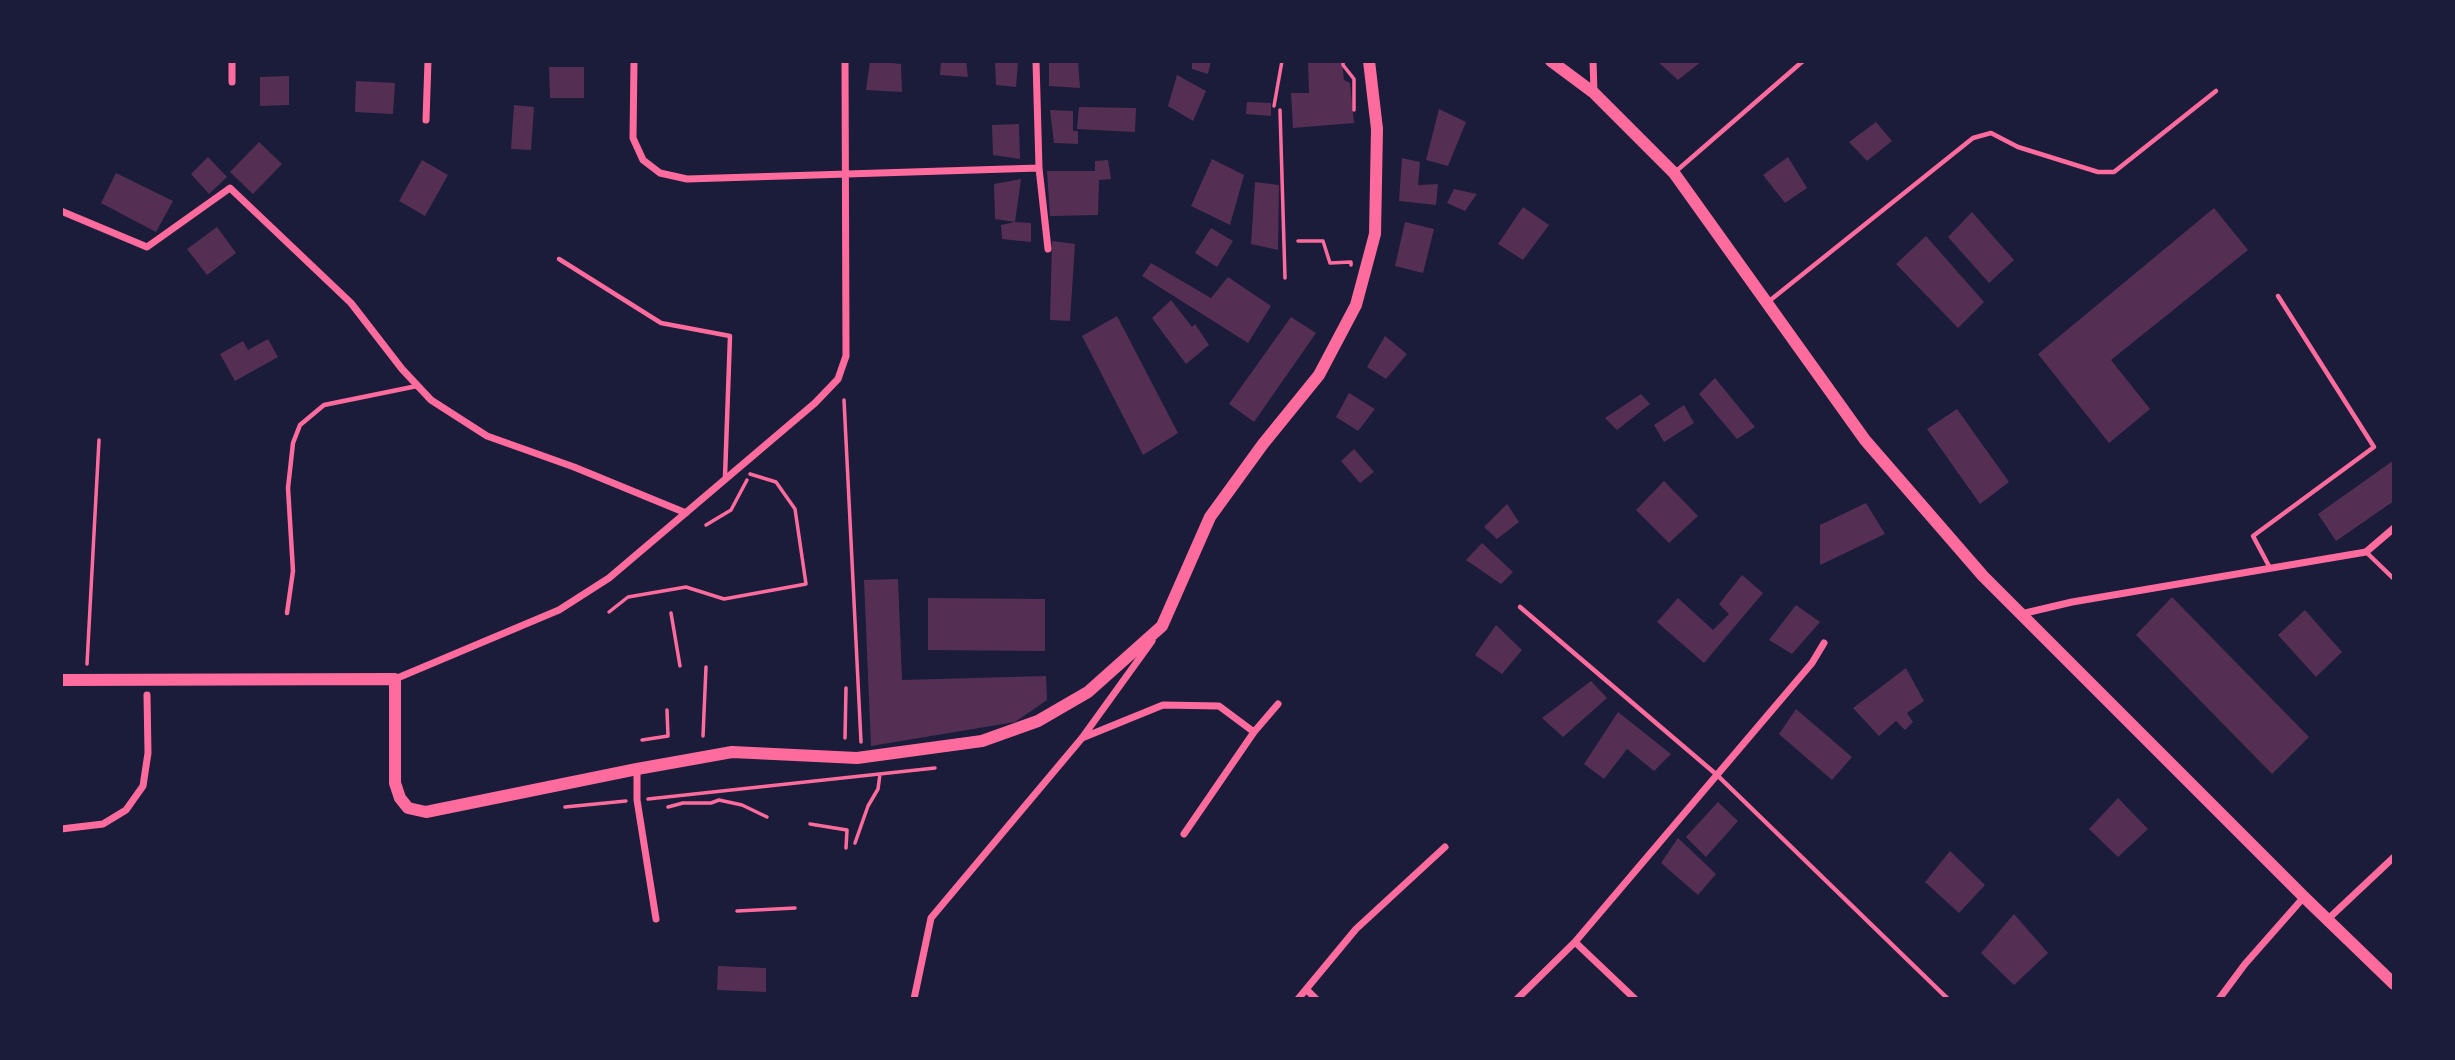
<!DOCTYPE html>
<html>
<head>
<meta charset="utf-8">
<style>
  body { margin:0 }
  #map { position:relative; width:2455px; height:1060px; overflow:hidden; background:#1b1b3a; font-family:Raleway,sans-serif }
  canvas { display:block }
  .frame { position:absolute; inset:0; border:63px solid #1b1b3a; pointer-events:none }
</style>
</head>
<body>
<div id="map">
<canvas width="2455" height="1060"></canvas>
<div class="frame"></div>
</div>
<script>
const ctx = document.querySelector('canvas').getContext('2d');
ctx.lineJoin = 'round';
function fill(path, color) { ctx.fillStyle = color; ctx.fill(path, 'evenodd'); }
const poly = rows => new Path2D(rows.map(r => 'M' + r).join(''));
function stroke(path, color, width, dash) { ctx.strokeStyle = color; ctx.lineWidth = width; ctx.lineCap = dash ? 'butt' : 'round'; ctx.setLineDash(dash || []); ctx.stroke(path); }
const building = poly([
  [870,61,901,64,902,92,866,90],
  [941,61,966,61,968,77,940,75],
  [995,61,1018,61,1016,87,996,85],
  [1049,61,1078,61,1080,88,1049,86],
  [1192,61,1211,61,1208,74,1192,69],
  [1308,61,1342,61,1344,80,1350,83,1354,123,1293,128,1291,93,1309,93],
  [1657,61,1702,61,1678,80],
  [549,67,584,67,584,98,550,98],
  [1177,75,1206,91,1193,121,1168,106],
  [289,76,289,105,260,106,260,77],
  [356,81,395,83,393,114,355,112],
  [1247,102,1271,103,1271,116,1246,114],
  [514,105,534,107,531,150,511,149],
  [1079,107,1136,108,1135,132,1077,129],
  [1439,109,1466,122,1448,166,1426,160],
  [1050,110,1073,111,1073,131,1078,131,1078,144,1054,143],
  [1876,122,1892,141,1867,161,1849,142],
  [1019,124,1020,159,993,155,992,125],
  [259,142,282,164,253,194,230,172],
  [208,157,227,177,209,194,191,174],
  [1788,157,1807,188,1785,203,1763,175],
  [1402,158,1420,162,1418,185,1438,184,1436,205,1399,201],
  [1212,159,1244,175,1230,225,1191,206],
  [422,160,448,175,425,216,399,201],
  [1108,160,1111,179,1099,180,1098,215,1050,216,1047,171,1095,171,1095,161],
  [116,173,173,201,156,232,101,203],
  [1021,179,1015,222,1031,223,1031,242,1002,239,1001,225,1015,222,995,219,994,184],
  [1255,182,1279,185,1278,250,1251,244],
  [1454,189,1477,194,1465,211,1447,203],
  [1523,207,1549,225,1523,260,1498,244],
  [2214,208,2248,250,2111,360,2150,409,2109,443,2038,354],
  [1972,212,2014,260,1989,283,1948,237],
  [1405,222,1434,229,1423,273,1395,266],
  [217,227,236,253,207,275,187,249],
  [1211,228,1233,241,1217,267,1195,253],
  [1926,236,1984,302,1958,328,1896,264],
  [1052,241,1075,244,1070,321,1050,320],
  [1151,263,1211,298,1228,277,1271,306,1248,343,1142,276],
  [1171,300,1192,327,1195,324,1209,345,1186,364,1152,318],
  [1117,316,1178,433,1143,455,1082,336],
  [1291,317,1316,333,1254,422,1229,404],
  [1385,336,1407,354,1386,379,1367,367],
  [268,339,278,357,235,381,220,354,243,341,248,350],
  [1715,378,1755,427,1737,439,1699,394],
  [1349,393,1375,409,1358,431,1336,417],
  [1641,394,1650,404,1617,430,1605,418],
  [1684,405,1694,423,1664,442,1654,425],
  [1957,409,2009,482,1980,504,1927,429],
  [1354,449,1374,472,1360,483,1341,461],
  [2394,460,2394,501,2336,541,2318,514],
  [1664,481,1698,516,1669,543,1636,510],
  [1866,503,1885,534,1820,565,1820,525],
  [1507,504,1519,522,1497,539,1484,527],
  [1482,543,1513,572,1501,584,1466,560],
  [1742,575,1763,593,1704,663,1657,622,1678,598,1713,630,1729,614,1719,604],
  [898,579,902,680,1046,676,1047,700,1015,722,871,746,864,580],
  [2172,597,2309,737,2272,774,2136,635],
  [928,598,1045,599,1045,651,928,650],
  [1796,605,1820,622,1792,654,1769,640],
  [2305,610,2342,652,2316,677,2278,635],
  [1496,625,1522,650,1502,674,1475,655],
  [1906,668,1924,701,1907,713,1913,722,1905,730,1896,721,1879,736,1853,708],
  [1591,681,1607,698,1563,737,1542,718],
  [1796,709,1852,757,1832,780,1779,734],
  [1618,712,1671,754,1654,771,1627,749,1604,779,1584,764],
  [2118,798,2148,829,2118,857,2089,829],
  [1718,802,1738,821,1706,857,1686,837],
  [1678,838,1716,874,1698,895,1661,863],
  [1950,851,1985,885,1959,913,1925,882],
  [2014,914,2048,953,2014,985,1981,953],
  [718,966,766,968,766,992,717,990]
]);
const path = poly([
  [1343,61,1343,65,1354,79,1354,110],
  [1274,106,1282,61],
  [1280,110,1285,278],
  [1298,241,1323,241,1330,263,1351,262,1351,265],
  [844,400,861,742],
  [706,525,731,510,747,480],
  [609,612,628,597,686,587,724,599,806,584,795,509,776,482,750,474],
  [671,613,680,666],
  [87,664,99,440],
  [703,736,706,667],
  [845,738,846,688],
  [642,740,668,736,667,710],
  [648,799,935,768],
  [565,807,626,801],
  [668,807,683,803,711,803,719,800,742,805,767,817],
  [810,824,847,830,846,848],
  [855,843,868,806,878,789,880,774],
  [737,911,795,908]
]);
const service = poly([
  [1674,173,1803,61],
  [559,259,661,323,730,336,725,477],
  [1768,302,1973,138,1991,133,2018,147,2098,172,2114,172,2216,91],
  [2366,552,2394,579],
  [2270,568,2253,536,2374,447,2278,296],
  [1520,607,1717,775,1948,999],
  [287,613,293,571,288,488,293,443,300,425,324,405,417,386]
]);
const minor = poly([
  [232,61,232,82],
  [634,61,633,138,643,160,660,173,687,179,1039,168],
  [1036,61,1039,168,1048,249],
  [1593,61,1594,92],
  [426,120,428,61],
  [61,211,147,247,230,188,351,303,402,369,431,400,487,436,574,467,686,513],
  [2021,614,2072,602,2366,552,2394,528],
  [395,679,559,610,609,578,815,403,838,379,846,356,845,61],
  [1082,738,1163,705,1219,706,1254,732],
  [637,769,637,800,656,919],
  [61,829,103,824,126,810,143,786,148,753,147,695],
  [1184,834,1254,732,1278,704],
  [2327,920,2394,857],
  [1575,942,1635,999],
  [1307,990,1316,999],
  [914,999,931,918,1082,738,1152,641],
  [1298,999,1356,929,1445,847],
  [1517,999,1575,942,1812,663,1824,643],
  [2219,999,2245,964,2304,897]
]);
const tertiary = poly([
  [1551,61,1594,93,1674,173,1865,440,1983,576,2304,897,2394,984],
  [61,680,395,679,395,783,400,798,408,808,426,812,637,769,732,752,857,758,982,741,1038,721,1088,692,1162,626,1210,517,1263,444,1319,375,1356,305,1375,234,1377,129,1369,61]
]);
fill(building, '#542f53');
stroke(path, '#ff6b9d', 3.5);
stroke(service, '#ff6b9d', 4.5);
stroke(minor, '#ff6b9d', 7);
stroke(tertiary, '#ff6b9d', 12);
</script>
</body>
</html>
